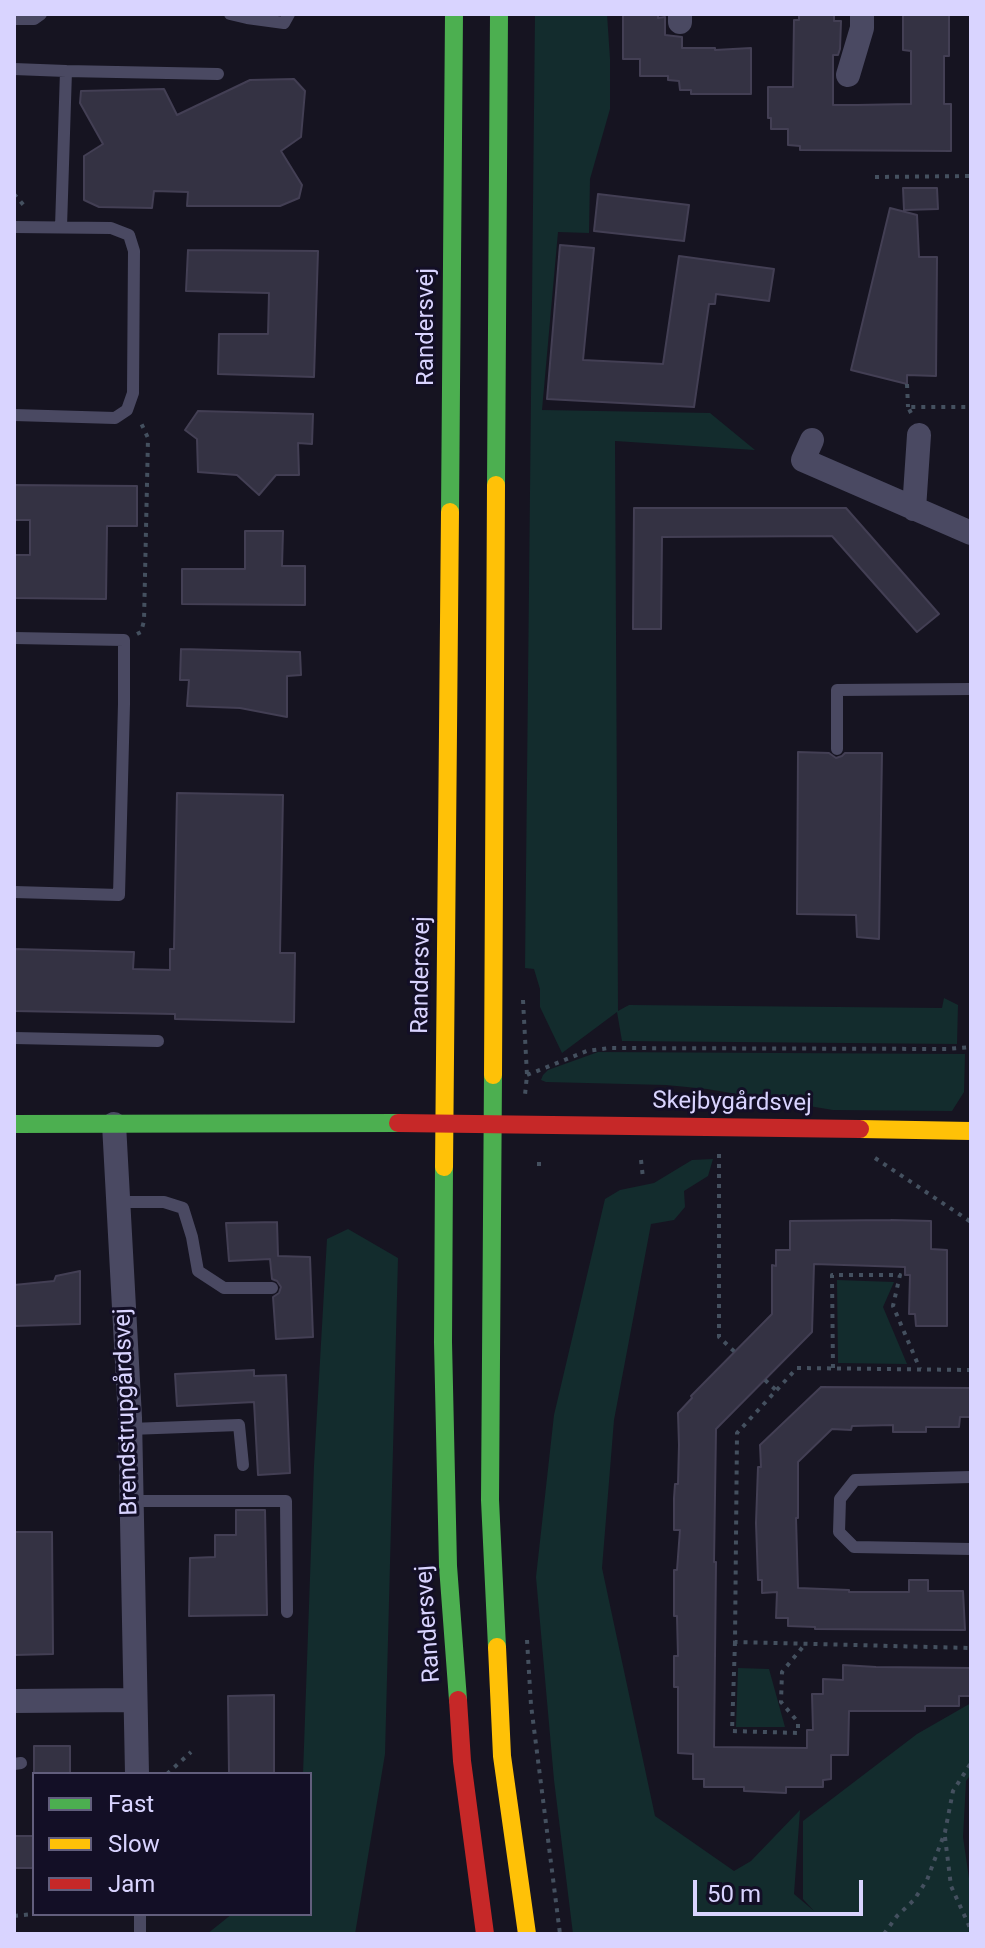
<!DOCTYPE html>
<html>
<head>
<meta charset="utf-8">
<style>
  body { margin:0 }
  #map { position:relative; width:985px; height:1948px; overflow:hidden; background:#161421; font-family:Roboto,sans-serif }
  canvas { display:block }
  .frame { position:absolute; inset:0; border:16px solid #d9d4ff; pointer-events:none }
  .legend { position:absolute; left:32px; top:1772px; width:280px; height:144px; box-sizing:border-box; background:#130f26; border:2px solid #625e7d; margin:0; padding:10px 14px; list-style:none; font-size:24px; color:#d9d4ff }
  .legend li { display:flex; align-items:center; gap:16px; height:40px }
  .legend b { width:40px; border:2px solid #625e7d }
  .scale { position:absolute; left:693px; top:1880px; width:170px; height:36px; box-sizing:border-box; border:4px solid #d9d4ff; border-top:0; padding-left:10px; font-size:24px; line-height:28px; white-space:nowrap; color:#d9d4ff; -webkit-text-stroke:6px #130f26; paint-order:stroke }
</style>
</head>
<body>
<div id="map">
<canvas width="985" height="1948"></canvas>
<div class="frame"></div>
<ul class="legend">
<li><b style="height:10px;background:#4caf50"></b>Fast</li>
<li><b style="height:10px;background:#ffc107"></b>Slow</li>
<li><b style="height:10px;background:#c62828"></b>Jam</li>
</ul>
<div class="scale">50 m</div>
</div>
<script>
const ctx = document.querySelector('canvas').getContext('2d');
ctx.lineJoin = 'round';
function fill(path, color) { ctx.fillStyle = color; ctx.fill(path, 'evenodd'); }
const poly = rows => new Path2D(rows.map(r => 'M' + r).join(''));
function stroke(path, color, width, dash) { ctx.strokeStyle = color; ctx.lineWidth = width; ctx.lineCap = dash ? 'butt' : 'round'; ctx.setLineDash(dash || []); ctx.stroke(path); }
function label(font, color, halo, rows, align = 'center') {
  ctx.font = font + ' Roboto,sans-serif'; ctx.lineWidth = 6; ctx.setLineDash([]); ctx.textBaseline = 'middle'; ctx.strokeStyle = halo; ctx.fillStyle = color; for (const [text, x, y, turn = 0] of rows) {
    ctx.save(); ctx.translate(x, y); ctx.rotate((+turn || 0) * Math.PI / 180); ctx.textAlign = isNaN(turn) ? turn : align; if (halo) ctx.strokeText(text, 0, 0); ctx.fillText(text, 0, 0); ctx.restore();
  }
}
const green = poly([
  [535,14,607,14,610,59,610,109,590,179,589,233,558,232,542,410,710,413,755,450,615,441,618,1011,629,1005,942,1008,944,998,958,1005,957,1044,622,1041,617,1012,562,1053,540,1007,540,989,534,969,525,968],
  [598,1052,965,1054,964,1092,952,1111,833,1110,707,1089,666,1085,546,1082,541,1080,543,1075,548,1070],
  [713,1159,708,1176,684,1191,685,1207,674,1220,651,1224,614,1420,602,1568,655,1816,734,1871,751,1861,800,1810,794,1894,814,1911,803,1899,803,1821,917,1734,971,1703,971,1774,966,1781,963,1837,971,1892,971,1934,573,1934,554,1780,536,1577,554,1415,605,1199,620,1190,654,1183,692,1160],
  [348,1229,398,1258,385,1754,355,1934,207,1934,232,1914,310,1914,310,1774,303,1774,314,1465,327,1239],
  [837,1280,894,1282,883,1307,907,1364,838,1363],
  [738,1668,769,1669,785,1727,736,1727]
]);
const building = poly([
  [623,14,658,14,658,18,665,17,665,35,682,37,682,48,715,48,715,50,751,48,751,94,691,94,691,90,680,90,679,81,668,80,668,76,640,76,640,59,623,59,623,14],
  [799,14,834,14,834,21,841,21,840,49,838,55,833,55,833,105,857,105,911,104,911,51,903,50,903,14,949,14,949,56,944,56,944,104,951,104,951,151,800,150,800,146,788,145,788,129,771,129,771,118,768,118,768,87,793,87,794,20,799,20,799,14],
  [294,79,305,91,301,137,281,151,302,185,299,198,280,206,187,206,188,192,154,191,152,208,99,207,84,200,84,156,103,144,80,103,81,91,164,89,177,115,250,80,294,79],
  [903,188,937,188,938,209,904,210,903,188],
  [598,194,689,205,684,241,594,231,598,194],
  [890,208,917,215,919,257,937,257,936,376,907,375,907,384,851,370,890,208],
  [560,245,594,248,583,360,663,364,679,256,774,269,769,301,716,294,715,304,709,304,694,407,547,399,560,245],
  [188,250,318,251,314,377,218,374,219,334,268,334,269,293,186,291,188,250],
  [198,411,313,414,312,444,298,443,299,475,276,475,259,495,237,475,198,472,197,439,185,430,198,411],
  [14,485,137,486,137,526,107,526,106,599,14,598,14,555,30,555,30,520,14,520,14,485],
  [634,508,846,508,939,614,917,632,832,536,662,537,661,629,633,629,634,508],
  [245,531,283,531,282,566,305,566,305,605,182,604,182,569,245,569,245,531],
  [181,649,300,652,301,675,287,676,287,717,240,708,187,706,189,680,180,680,181,649],
  [798,752,829,753,836,758,842,756,845,753,882,753,879,939,857,937,856,915,797,914,798,752],
  [177,793,283,795,280,953,295,953,294,1022,175,1019,175,1014,14,1011,14,949,134,952,133,969,170,970,170,949,174,949,177,793],
  [891,1220,931,1221,931,1249,947,1250,947,1326,916,1326,915,1314,909,1314,910,1275,905,1275,905,1267,814,1264,812,1332,716,1429,714,1562,716,1562,714,1747,807,1748,807,1730,813,1730,812,1694,823,1694,823,1679,843,1680,843,1665,876,1667,971,1668,971,1696,959,1696,959,1706,925,1706,925,1711,849,1711,848,1755,831,1755,831,1779,823,1780,823,1787,786,1787,786,1793,744,1791,744,1787,704,1787,704,1779,693,1779,693,1754,678,1753,678,1687,674,1687,674,1656,678,1656,677,1616,674,1616,674,1570,677,1570,680,1530,674,1530,674,1498,675,1484,678,1484,679,1445,678,1413,692,1398,691,1396,772,1314,772,1265,776,1266,776,1250,790,1250,790,1221,891,1220],
  [277,1222,278,1256,310,1257,313,1337,276,1339,273,1297,279,1293,281,1287,277,1281,272,1279,270,1259,229,1261,226,1223,277,1222],
  [80,1271,80,1324,14,1326,14,1285,54,1281,56,1276,80,1271],
  [254,1370,254,1376,286,1375,290,1473,258,1475,254,1402,177,1406,175,1374,254,1370],
  [821,1387,971,1388,971,1417,960,1417,959,1427,926,1427,926,1432,893,1432,893,1425,852,1426,851,1430,832,1429,798,1462,798,1518,796,1518,798,1588,849,1590,849,1592,909,1592,909,1580,928,1580,928,1591,963,1591,965,1630,815,1629,815,1627,788,1626,788,1618,776,1618,777,1592,762,1593,762,1580,758,1580,756,1523,758,1467,761,1467,760,1445,821,1387],
  [236,1510,265,1510,267,1615,189,1616,190,1558,215,1557,215,1535,236,1535,236,1510],
  [14,1532,52,1532,53,1654,14,1655,14,1532],
  [274,1695,274,1774,229,1774,228,1696,274,1695],
  [34,1746,70,1746,70,1774,34,1774,34,1746],
  [14,1836,34,1836,34,1868,14,1868,14,1836]
]);
const path = poly([
  [875,177,971,176],
  [14,194,27,209],
  [907,384,908,407],
  [911,413,908,407,971,407],
  [137,634,141,632,144,621,148,438,141,423,138,422],
  [523,1000,527,1075,525,1095],
  [527,1075,587,1051,609,1048,947,1049,971,1047],
  [719,1154,719,1337,737,1354],
  [875,1158,971,1222],
  [641,1160,643,1178],
  [537,1164,543,1164],
  [833,1368,832,1275,900,1275,893,1306,920,1369],
  [971,1370,797,1368,737,1433,735,1642,971,1648],
  [765,1380,776,1390],
  [527,1640,531,1705,560,1934],
  [735,1642,732,1731,798,1733,798,1722,781,1702,782,1672,806,1643],
  [167,1774,191,1752],
  [945,1837,951,1886,971,1930],
  [14,1916,34,1914],
  [884,1934,897,1916,914,1900,927,1880,945,1832,953,1791,971,1763]
]);
const lane = poly([
  [230,14,247,18,284,23,289,14],
  [14,19,34,19,41,14],
  [14,69,66,71],
  [14,227,111,228,129,235,134,251,133,393,127,410,115,418,14,415],
  [61,227,66,71,218,74],
  [14,638,124,640,124,704,119,895,14,892],
  [837,749,837,690,971,689],
  [14,1038,158,1041],
  [118,1202,164,1202,183,1208,192,1237,198,1271,224,1288,272,1288],
  [130,1429,239,1425,243,1465],
  [971,1477,855,1480,840,1499,839,1532,854,1547,971,1549],
  [131,1501,286,1501,287,1612],
  [14,1764,21,1763],
  [140,1914,140,1934]
]);
const street = poly([
  [680,14,680,22],
  [848,75,862,28,862,14],
  [812,440,803,460,971,533],
  [914,509,919,435],
  [114,1124,130,1418,137,1774],
  [14,1701,135,1700]
]);
const fast = poly([
  [496,485,499,14],
  [450,512,454,14],
  [493,1075,490,1500,497,1647],
  [14,1124,398,1123],
  [444,1167,443,1342,448,1566,458,1700]
]);
const slow = poly([
  [493,1075,496,485],
  [860,1129,971,1131],
  [444,1167,450,512],
  [497,1647,502,1756,527,1934]
]);
const jam = poly([
  [398,1123,860,1129],
  [458,1700,462,1761,485,1934]
]);
const streetNames = [
  ["Randersvej",427,327,-90],
  ["Randersvej",422,975,-89],
  ["Skejbygårdsvej",732,1103,1],
  ["Brendstrupgårdsvej",127,1412,-92],
  ["Randersvej",429,1624,-94]
];
fill(green, '#132c2d');
fill(building, '#343243');
stroke(building, '#433f54', 2);
stroke(path, '#44505f', 4, [4, 6]);
stroke(lane, '#4a4962', 12);
stroke(street, '#4a4962', 24);
stroke(fast, '#4caf50', 18);
stroke(slow, '#ffc107', 18);
stroke(jam, '#c62828', 18);
label('24px', '#d9d4ff', '#130f26', streetNames);
</script>
</body>
</html>
